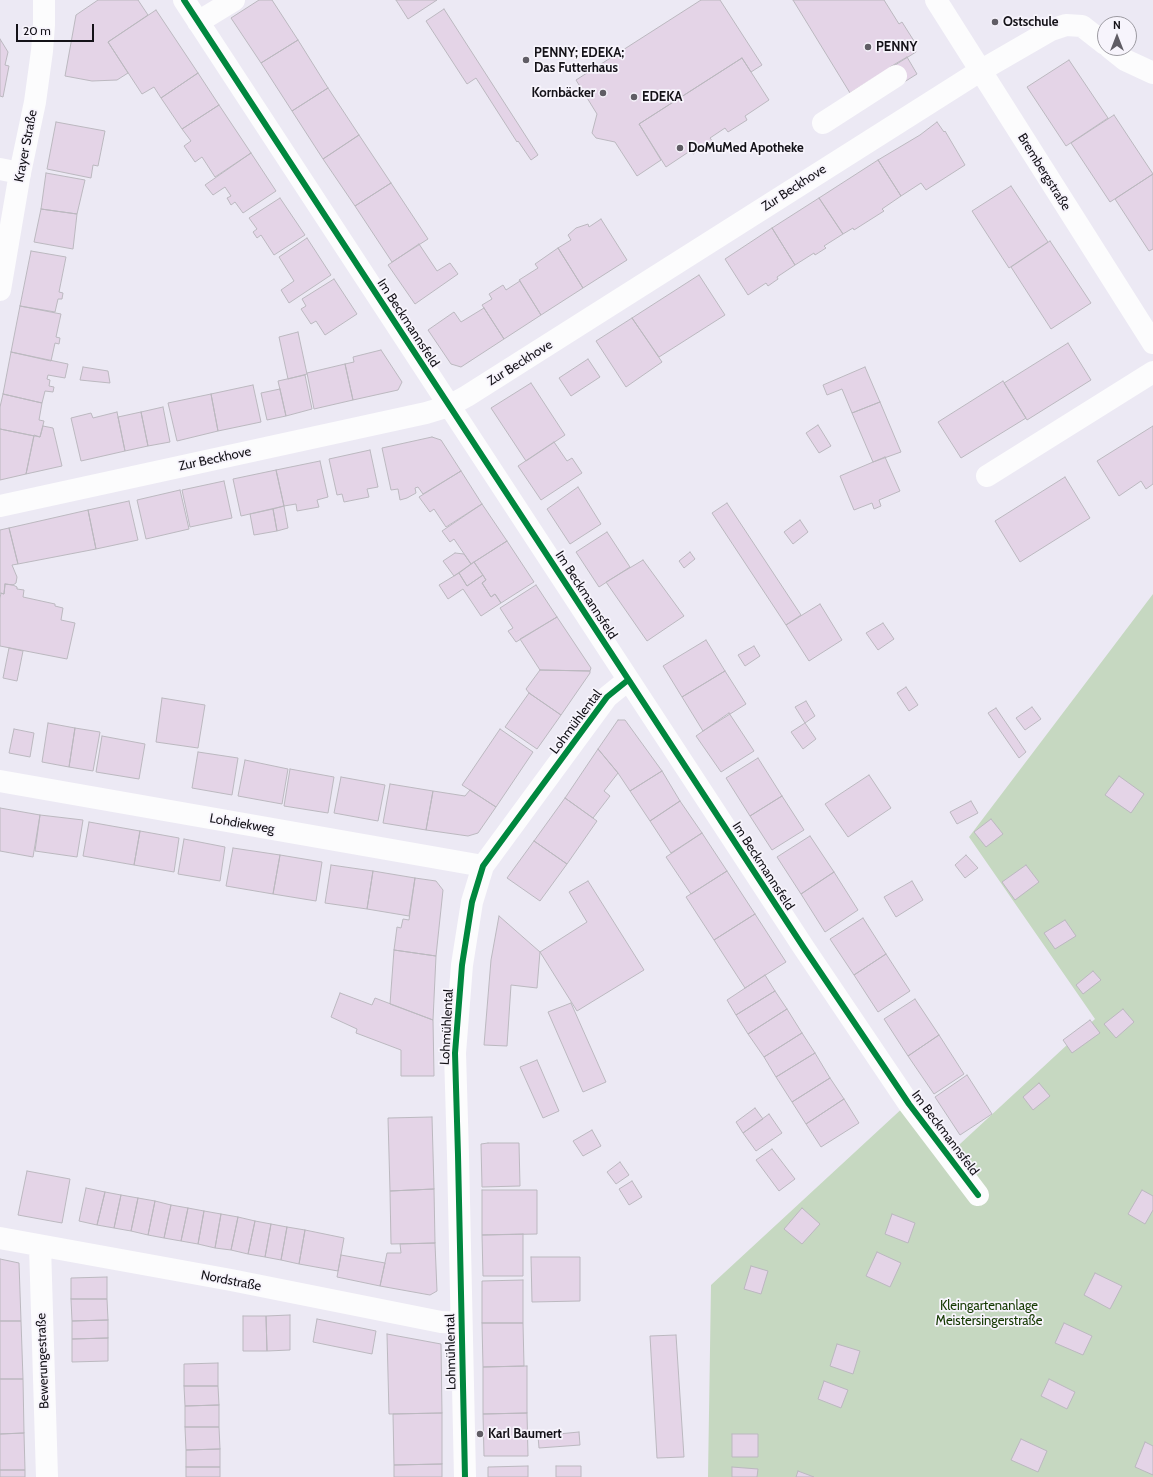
<!DOCTYPE html>
<html>
<head>
<meta charset="utf-8">
<style>
  body { margin:0 }
  #map { position:relative; width:1153px; height:1477px; overflow:hidden; background:#ece9f4; font-family:Cabin,sans-serif }
  canvas { display:block }
  .north { position:absolute; left:1097px; top:16px; width:40px; height:40px; box-sizing:border-box; background:#f7f4fc; border:1px solid #9c9aa1; border-radius:50%; rotate:0deg; font-size:11px; font-weight:700; line-height:16px; text-align:center; color:#141218 }
  .north::after { content:''; display:block; margin:auto; width:14px; height:18px; background:#605d65; clip-path:polygon(50% 0,100% 100%,50% 72%,0 100%) }
  .scale { position:absolute; left:16px; top:24px; width:78px; height:18px; box-sizing:border-box; border:2px solid #141218; border-top:0; padding-left:5px; font-size:12px; line-height:14px; white-space:nowrap; color:#141218; -webkit-text-stroke:3px #f7f4fc; paint-order:stroke }
</style>
</head>
<body>
<div id="map">
<canvas width="1153" height="1477"></canvas>
<div class="north">N</div>
<div class="scale">20 m</div>
</div>
<script>
const ctx = document.querySelector('canvas').getContext('2d');
ctx.lineJoin = 'round';
function fill(path, color) { ctx.fillStyle = color; ctx.fill(path, 'evenodd'); }
const poly = rows => new Path2D(rows.map(r => 'M' + r).join(''));
function stroke(path, color, width, dash) { ctx.strokeStyle = color; ctx.lineWidth = width; ctx.lineCap = dash ? 'butt' : 'round'; ctx.setLineDash(dash || []); ctx.stroke(path); }
function label(font, color, halo, rows, align = 'center') {
  ctx.font = font + ' Cabin,sans-serif'; ctx.lineWidth = 3.5; ctx.setLineDash([]); ctx.textBaseline = 'middle'; ctx.strokeStyle = halo; ctx.fillStyle = color; for (const [text, x, y, turn = 0] of rows) {
    ctx.save(); ctx.translate(x, y); ctx.rotate((+turn || 0) * Math.PI / 180); ctx.textAlign = isNaN(turn) ? turn : align; if (halo) ctx.strokeText(text, 0, 0); ctx.fillText(text, 0, 0); ctx.restore();
  }
}
const green = poly([
  [1153,594,1153,1477,708,1477,711,1285,907,1104,947,1156,1095,1019,969,837]
]);
const building = poly([
  [98,0,138,0,148,15,108,42,128,73,117,80,92,81,65,76,76,15,98,0],
  [259,0,272,0,298,40,261,63,231,18,259,0],
  [396,0,437,0,408,19,396,0],
  [701,0,720,0,762,65,751,72,742,58,639,124,661,160,637,176,615,142,596,138,592,133,597,114,576,80,701,0],
  [793,0,884,0,899,24,902,22,914,41,911,43,916,52,850,93,793,0],
  [444,9,538,155,531,160,518,141,517,142,476,78,467,84,426,21,444,9],
  [156,10,198,73,161,98,154,87,142,94,108,42,156,10],
  [0,39,8,52,5,65,9,66,3,97,0,96,0,39],
  [298,40,328,88,292,111,261,63,298,40],
  [907,57,917,74,901,84,890,67,907,57],
  [742,58,769,100,745,116,747,120,728,132,725,128,710,138,713,142,693,154,690,151,666,167,639,124,742,58],
  [1069,60,1108,118,1066,146,1027,87,1069,60],
  [198,73,219,105,182,129,161,98,198,73],
  [328,88,359,135,323,159,292,111,328,88],
  [219,105,251,153,215,177,202,157,195,162,184,146,191,141,182,129,219,105],
  [1114,115,1153,174,1110,202,1071,143,1114,115],
  [56,122,105,131,98,166,93,165,91,178,47,169,56,122],
  [937,122,944,132,945,131,965,165,926,190,921,183,901,196,878,160,920,135,937,122],
  [359,135,391,183,355,206,323,159,359,135],
  [251,153,276,191,243,213,235,202,231,205,227,198,231,196,225,187,213,195,205,185,251,153],
  [878,160,901,196,882,209,884,211,854,230,853,228,843,234,819,198,878,160],
  [46,173,85,180,77,214,41,209,46,173],
  [1153,174,1153,249,1149,251,1115,199,1153,174],
  [391,183,428,239,392,262,355,206,391,183],
  [1011,186,1048,242,1009,268,972,211,1011,186],
  [280,198,305,235,274,255,261,235,257,238,253,232,257,229,249,218,280,198],
  [819,198,843,234,824,246,826,248,815,255,814,253,795,265,772,228,819,198],
  [41,209,77,214,73,249,34,242,41,209],
  [601,219,627,260,583,288,558,248,571,240,568,235,576,228,588,224,589,227,601,219],
  [772,228,795,265,777,277,778,279,768,286,766,283,748,295,725,259,772,228],
  [307,238,331,275,289,303,281,290,294,281,279,257,307,238],
  [1050,241,1091,303,1051,329,1011,267,1050,241],
  [419,244,437,271,450,263,458,274,415,304,388,265,419,244],
  [558,248,583,288,541,315,519,280,538,268,535,264,558,248],
  [31,251,66,257,59,292,63,293,62,299,58,299,55,312,20,306,31,251],
  [699,275,725,315,659,357,632,318,699,275],
  [334,279,357,314,325,335,316,321,311,324,301,309,306,306,302,299,334,279],
  [520,281,541,315,504,339,482,305,492,299,489,294,503,285,506,290,520,281],
  [20,306,61,314,56,337,60,338,59,344,55,343,51,361,11,352,20,306],
  [484,308,504,339,461,367,451,364,428,330,454,312,461,322,484,308],
  [632,318,662,362,626,387,596,341,632,318],
  [298,332,307,374,288,379,279,337,298,332],
  [1068,343,1091,380,1027,420,1004,383,1068,343],
  [381,350,402,382,398,390,353,400,345,364,354,362,353,357,381,350],
  [11,352,68,364,65,378,48,375,47,379,50,380,49,386,54,387,53,392,45,391,42,403,3,394,11,352],
  [588,359,600,377,571,396,559,378,588,359],
  [345,364,353,400,314,409,307,373,345,364],
  [83,367,108,371,110,383,80,380,83,367],
  [865,367,880,402,852,413,842,389,827,395,823,385,865,367],
  [305,375,312,409,286,416,278,381,305,375],
  [1003,381,1026,418,961,458,938,422,1003,381],
  [531,383,565,435,526,461,491,408,531,383],
  [253,385,261,422,218,431,211,394,253,385],
  [280,389,286,416,267,420,261,393,280,389],
  [3,394,42,403,39,420,44,421,40,437,0,429,0,407,3,394],
  [211,394,218,431,177,441,168,403,211,394],
  [880,402,901,452,873,462,852,413,880,402],
  [163,407,170,442,148,446,141,412,163,407],
  [117,412,125,451,81,461,71,418,91,413,93,418,117,412],
  [141,412,148,446,125,451,118,417,141,412],
  [818,425,831,446,819,453,806,433,818,425],
  [43,426,53,428,62,466,26,474,34,435,40,437,43,426],
  [1153,426,1153,484,1146,489,1141,481,1119,496,1097,461,1153,426],
  [0,429,34,436,26,474,0,480,0,429],
  [432,437,441,440,461,471,423,494,418,487,415,488,416,493,407,498,400,500,398,489,391,490,382,448,432,437],
  [554,442,567,461,572,458,582,473,541,500,518,466,554,442],
  [370,450,378,487,367,489,369,497,344,502,342,494,337,495,329,459,370,450],
  [885,457,900,491,879,500,881,506,874,509,872,503,854,510,840,476,885,457],
  [320,461,328,497,317,500,319,507,297,511,296,504,284,506,276,470,320,461],
  [276,470,284,506,241,516,233,479,276,470],
  [461,471,482,504,446,527,434,509,430,512,419,497,461,471],
  [1065,477,1090,518,1020,562,995,521,1065,477],
  [224,481,232,518,190,527,182,490,224,481],
  [578,487,601,524,570,544,547,509,578,487],
  [180,490,189,529,146,539,137,500,180,490],
  [129,501,138,540,96,549,88,510,129,501],
  [727,503,801,615,786,625,712,513,727,503],
  [482,504,507,541,471,564,454,539,450,542,442,531,482,504],
  [284,506,288,528,277,531,273,509,284,506],
  [273,509,277,531,254,535,250,514,273,509],
  [88,510,96,549,18,564,9,528,88,510],
  [800,520,808,532,793,544,784,532,800,520],
  [9,528,18,564,12,565,17,577,16,583,13,585,5,584,4,594,0,593,0,530,9,528],
  [607,532,630,567,599,587,576,552,607,532],
  [507,541,534,582,501,603,495,594,491,597,482,583,486,580,474,562,507,541],
  [690,552,695,559,684,568,679,561,690,552],
  [455,553,464,554,471,564,454,576,443,561,455,553],
  [643,560,684,616,647,641,606,582,643,560],
  [474,562,483,575,467,586,459,573,474,562],
  [459,573,467,586,483,575,486,580,482,583,491,597,495,594,501,603,481,616,463,589,448,599,439,585,459,573],
  [5,584,13,585,17,587,17,589,24,590,23,597,55,604,55,606,63,608,61,620,75,623,67,659,0,646,0,598,1,593,4,594,5,584],
  [536,585,557,617,516,642,508,631,513,628,500,608,536,585],
  [820,604,842,640,809,661,786,625,820,604],
  [557,617,591,668,590,671,540,670,520,639,557,617],
  [883,623,894,639,878,650,866,633,883,623],
  [706,640,725,671,682,697,663,666,706,640],
  [754,646,760,656,745,666,738,655,754,646],
  [9,648,23,651,17,681,3,678,9,648],
  [540,670,590,671,590,673,561,715,529,693,526,689,540,670],
  [725,671,746,704,703,731,682,697,725,671],
  [906,687,918,705,909,711,897,693,906,687],
  [529,693,561,715,537,749,505,727,529,693],
  [162,698,205,705,198,748,156,742,162,698],
  [806,701,815,716,805,723,795,707,806,701],
  [1032,707,1041,719,1025,730,1016,718,1032,707],
  [996,708,1026,752,1019,758,988,713,996,708],
  [729,713,754,751,721,772,696,736,729,713],
  [618,720,625,720,662,771,630,791,618,773,598,749,618,720],
  [48,723,75,728,69,767,42,762,48,723],
  [805,723,816,739,803,749,791,732,805,723],
  [75,728,100,732,93,771,69,767,75,728],
  [14,729,34,733,30,757,9,753,14,729],
  [500,729,533,752,496,807,462,785,500,729],
  [102,736,145,744,139,779,96,772,102,736],
  [598,749,618,773,604,791,610,796,593,818,565,798,598,749],
  [198,752,238,758,232,795,192,788,198,752],
  [758,758,782,796,750,816,726,778,758,758],
  [245,760,288,769,282,804,238,796,245,760],
  [290,769,334,777,328,813,284,806,290,769],
  [662,771,680,801,650,821,630,791,662,771],
  [869,775,891,808,848,837,825,804,869,775],
  [1119,776,1144,794,1131,813,1105,795,1119,776],
  [341,777,385,785,378,821,334,813,341,777],
  [390,784,433,791,426,830,383,823,390,784],
  [470,790,496,807,478,833,468,836,426,830,433,791,465,796,470,790],
  [782,796,804,830,772,850,750,816,782,796],
  [565,798,597,821,567,864,534,841,565,798],
  [680,801,702,833,671,853,650,821,680,801],
  [971,801,978,813,957,824,950,812,971,801],
  [0,808,40,815,33,857,0,851,0,808],
  [40,815,83,820,77,857,35,851,40,815],
  [991,819,1003,834,986,847,974,832,991,819],
  [89,822,140,831,134,865,83,856,89,822],
  [140,831,179,838,174,872,134,865,140,831],
  [702,833,727,871,691,894,666,857,702,833],
  [810,836,834,872,801,894,777,857,810,836],
  [184,839,225,847,220,881,178,874,184,839],
  [534,841,567,864,540,901,507,878,534,841],
  [233,848,280,855,273,894,226,886,233,848],
  [280,855,322,862,316,901,273,894,280,855],
  [966,855,978,868,965,878,955,865,966,855],
  [331,865,373,871,367,909,325,903,331,865],
  [1026,865,1039,882,1015,900,1002,882,1026,865],
  [373,871,415,878,409,916,367,909,373,871],
  [727,871,755,914,714,940,686,897,727,871],
  [834,872,858,910,825,932,801,894,834,872],
  [415,878,436,881,443,890,436,956,394,950,397,927,401,928,403,919,409,920,415,878],
  [588,881,644,970,577,1011,540,952,587,922,569,892,588,881],
  [912,881,923,900,896,917,884,897,912,881],
  [755,914,786,962,745,988,714,940,755,914],
  [499,916,540,952,537,988,511,985,507,1046,484,1045,491,960,499,916],
  [863,918,886,954,854,975,830,939,863,918],
  [1065,920,1076,936,1055,949,1044,933,1065,920],
  [394,950,436,956,433,1020,390,1004,394,950],
  [886,954,910,991,878,1012,854,975,886,954],
  [1093,971,1101,980,1083,994,1076,985,1093,971],
  [765,975,775,991,736,1015,727,1000,765,975],
  [775,991,787,1009,748,1034,736,1015,775,991],
  [340,993,372,1005,375,998,433,1020,434,1076,401,1076,401,1050,356,1033,357,1029,331,1017,340,993],
  [915,999,939,1035,908,1056,884,1019,915,999],
  [571,1003,606,1082,583,1092,548,1012,571,1003],
  [787,1009,802,1033,764,1057,748,1034,787,1009],
  [1123,1009,1134,1022,1116,1038,1104,1024,1123,1009],
  [1090,1020,1100,1033,1072,1053,1063,1040,1090,1020],
  [802,1033,815,1053,776,1077,764,1057,802,1033],
  [939,1035,964,1074,934,1094,908,1056,939,1035],
  [815,1053,830,1078,792,1102,776,1077,815,1053],
  [537,1060,559,1111,543,1118,520,1067,537,1060],
  [967,1075,992,1114,960,1135,935,1097,967,1075],
  [830,1078,844,1099,806,1124,792,1102,830,1078],
  [1039,1083,1050,1096,1033,1110,1023,1097,1039,1083],
  [844,1099,859,1123,821,1147,806,1124,844,1099],
  [755,1108,763,1119,743,1133,736,1122,755,1108],
  [769,1114,782,1133,756,1151,743,1133,769,1114],
  [432,1117,434,1189,390,1191,388,1118,432,1117],
  [592,1130,601,1146,583,1156,573,1141,592,1130],
  [488,1143,519,1143,520,1186,482,1187,481,1144,488,1143],
  [772,1149,795,1179,779,1191,756,1160,772,1149],
  [620,1162,629,1175,616,1184,607,1172,620,1162],
  [27,1171,70,1179,62,1223,18,1215,27,1171],
  [632,1181,642,1197,629,1205,619,1189,632,1181],
  [86,1188,105,1192,97,1225,79,1221,86,1188],
  [434,1189,435,1243,391,1244,390,1191,434,1189],
  [482,1190,537,1190,537,1234,482,1235,482,1190],
  [1142,1190,1153,1196,1153,1210,1145,1224,1128,1214,1142,1190],
  [105,1192,121,1195,114,1228,97,1225,105,1192],
  [121,1195,138,1198,131,1231,114,1228,121,1195],
  [138,1198,155,1201,148,1235,131,1231,138,1198],
  [155,1201,171,1205,164,1238,148,1235,155,1201],
  [171,1205,188,1208,181,1241,164,1238,171,1205],
  [188,1208,204,1211,198,1244,181,1241,188,1208],
  [802,1208,820,1224,802,1244,784,1229,802,1208],
  [204,1211,221,1214,215,1248,198,1244,204,1211],
  [221,1214,238,1217,231,1250,215,1248,221,1214],
  [892,1214,915,1223,908,1243,885,1234,892,1214],
  [238,1217,255,1221,248,1254,231,1250,238,1217],
  [255,1221,271,1224,265,1257,248,1254,255,1221],
  [271,1224,287,1227,281,1260,265,1257,271,1224],
  [287,1227,305,1230,299,1264,281,1260,287,1227],
  [305,1230,344,1238,338,1271,299,1264,305,1230],
  [523,1234,523,1276,483,1276,482,1235,523,1234],
  [435,1243,437,1291,430,1295,380,1286,387,1253,401,1253,400,1244,435,1243],
  [877,1252,901,1263,890,1287,866,1276,877,1252],
  [341,1255,385,1263,380,1286,337,1277,341,1255],
  [531,1257,580,1257,580,1301,532,1302,531,1257],
  [0,1259,19,1263,21,1321,0,1321,0,1259],
  [751,1266,768,1271,761,1294,744,1289,751,1266],
  [1095,1273,1122,1286,1110,1309,1084,1295,1095,1273],
  [107,1277,107,1299,71,1299,71,1278,107,1277],
  [523,1280,523,1323,482,1323,482,1281,523,1280],
  [71,1299,107,1299,108,1320,72,1321,71,1299],
  [290,1315,290,1350,267,1351,266,1316,290,1315],
  [243,1316,266,1316,267,1351,243,1351,243,1316],
  [317,1319,376,1331,372,1354,313,1342,317,1319],
  [108,1320,108,1338,72,1339,72,1321,108,1320],
  [0,1321,21,1321,23,1379,0,1379,0,1321],
  [482,1323,523,1323,524,1366,483,1367,482,1323],
  [1064,1323,1092,1336,1083,1355,1055,1343,1064,1323],
  [387,1334,441,1344,442,1413,389,1414,387,1334],
  [676,1335,684,1457,657,1458,650,1336,676,1335],
  [108,1338,108,1361,72,1362,72,1339,108,1338],
  [837,1344,860,1351,853,1374,830,1366,837,1344],
  [218,1363,218,1386,184,1386,184,1364,218,1363],
  [527,1366,527,1413,483,1414,483,1367,527,1366],
  [0,1379,23,1379,24,1433,0,1434,0,1379],
  [1049,1379,1075,1392,1067,1409,1041,1396,1049,1379],
  [824,1381,848,1390,841,1408,818,1399,824,1381],
  [184,1386,218,1386,219,1405,185,1406,184,1386],
  [219,1405,219,1427,185,1427,185,1406,219,1405],
  [442,1413,442,1464,394,1465,393,1414,442,1413],
  [527,1413,528,1456,484,1456,483,1414,527,1413],
  [185,1427,219,1427,220,1449,186,1450,185,1427],
  [579,1432,580,1445,539,1448,538,1436,579,1432],
  [24,1433,25,1470,0,1470,0,1434,24,1433],
  [732,1434,758,1434,758,1457,732,1457,732,1434],
  [1021,1439,1047,1451,1038,1472,1011,1460,1021,1439],
  [1145,1442,1153,1446,1153,1475,1135,1467,1145,1442],
  [220,1449,220,1467,186,1467,186,1450,220,1449],
  [442,1464,442,1477,394,1477,394,1465,442,1464],
  [528,1466,528,1477,488,1477,488,1467,528,1466],
  [556,1466,581,1466,581,1477,556,1477,556,1466],
  [186,1467,220,1467,220,1477,186,1477,186,1467],
  [732,1467,758,1469,757,1477,732,1477,732,1467],
  [0,1470,25,1470,25,1477,0,1477,0,1470],
  [798,1471,814,1477,796,1477,798,1471]
]);
const minor = poly([
  [184,0,804,948,909,1104,978,1195],
  [936,0,1153,343],
  [198,22,234,0],
  [1110,48,1125,60,1153,73],
  [823,123,896,76],
  [0,169,20,173],
  [987,476,1153,372],
  [0,506,426,413,449,406,467,396,980,71,1051,30,1066,25,1082,26,1105,44],
  [0,781,483,866],
  [0,1238,231,1280,441,1322,461,1323],
  [40,1246,47,1477],
  [465,1477,458,1155,455,1053,462,965,472,902,483,866,607,697,628,680]
]);
const major = poly([
  [0,290,20,173,35,102,42,51,44,25,44,0]
]);
const cycleway = poly([
  [184,0,804,948,909,1104,978,1195],
  [465,1477,458,1155,455,1053,462,965,472,902,483,866,607,697,628,680]
]);
const markers = [
  [995,22,4,"#605d65"],
  [868,47,4,"#605d65"],
  [526,60,4,"#605d65"],
  [603,93,4,"#605d65"],
  [634,97,4,"#605d65"],
  [680,148,4,"#605d65"],
  [480,1434,4,"#605d65"]
];
const poiNames = [
  ["Ostschule",1003,22],
  ["PENNY",876,47],
  ["PENNY; EDEKA;",534,53],
  ["Das Futterhaus",534,68],
  ["Kornbäcker",595,93,"right"],
  ["EDEKA",642,97],
  ["DoMuMed Apotheke",688,148],
  ["Karl Baumert",488,1434]
];
const streetNames = [
  ["Krayer Straße",26,146,-79],
  ["Brembergstraße",1044,172,58],
  ["Zur Beckhove",794,188,-33],
  ["Im Beckmannsfeld",408,323,57],
  ["Zur Beckhove",520,363,-32],
  ["Zur Beckhove",215,459,-12],
  ["Im Beckmannsfeld",586,595,57],
  ["Lohmühlental",576,722,-53],
  ["Lohdiekweg",242,824,10],
  ["Im Beckmannsfeld",763,866,57],
  ["Lohmühlental",447,1027,-87],
  ["Im Beckmannsfeld",945,1133,53],
  ["Nordstraße",231,1281,11],
  ["Lohmühlental",451,1352,-91],
  ["Bewerungestraße",43,1361,-92]
];
const parkNames = [
  ["Kleingartenanlage",989,1306],
  ["Meistersingerstraße",989,1321]
];
fill(green, '#c6d8c1');
fill(building, '#e4d4e7');
stroke(building, '#bbb8bf', 1);
stroke(minor, '#fcfcfd', 22);
stroke(major, '#fcfcfd', 22);
stroke(cycleway, '#00873e', 6);
for (const [x, y, r, color] of markers) { const dot = new Path2D(); dot.arc(x, y, r, 0, 2 * Math.PI); ctx.fillStyle = color; ctx.fill(dot); stroke(dot, '#f7f4fc', 1.5); }
label('bold 13px', '#141218', '#f7f4fc', poiNames, 'left');
label('13px', '#141218', '#f7f4fc', streetNames);
label('13px', '#143900', '#f7f4fc', parkNames);
</script>
</body>
</html>
